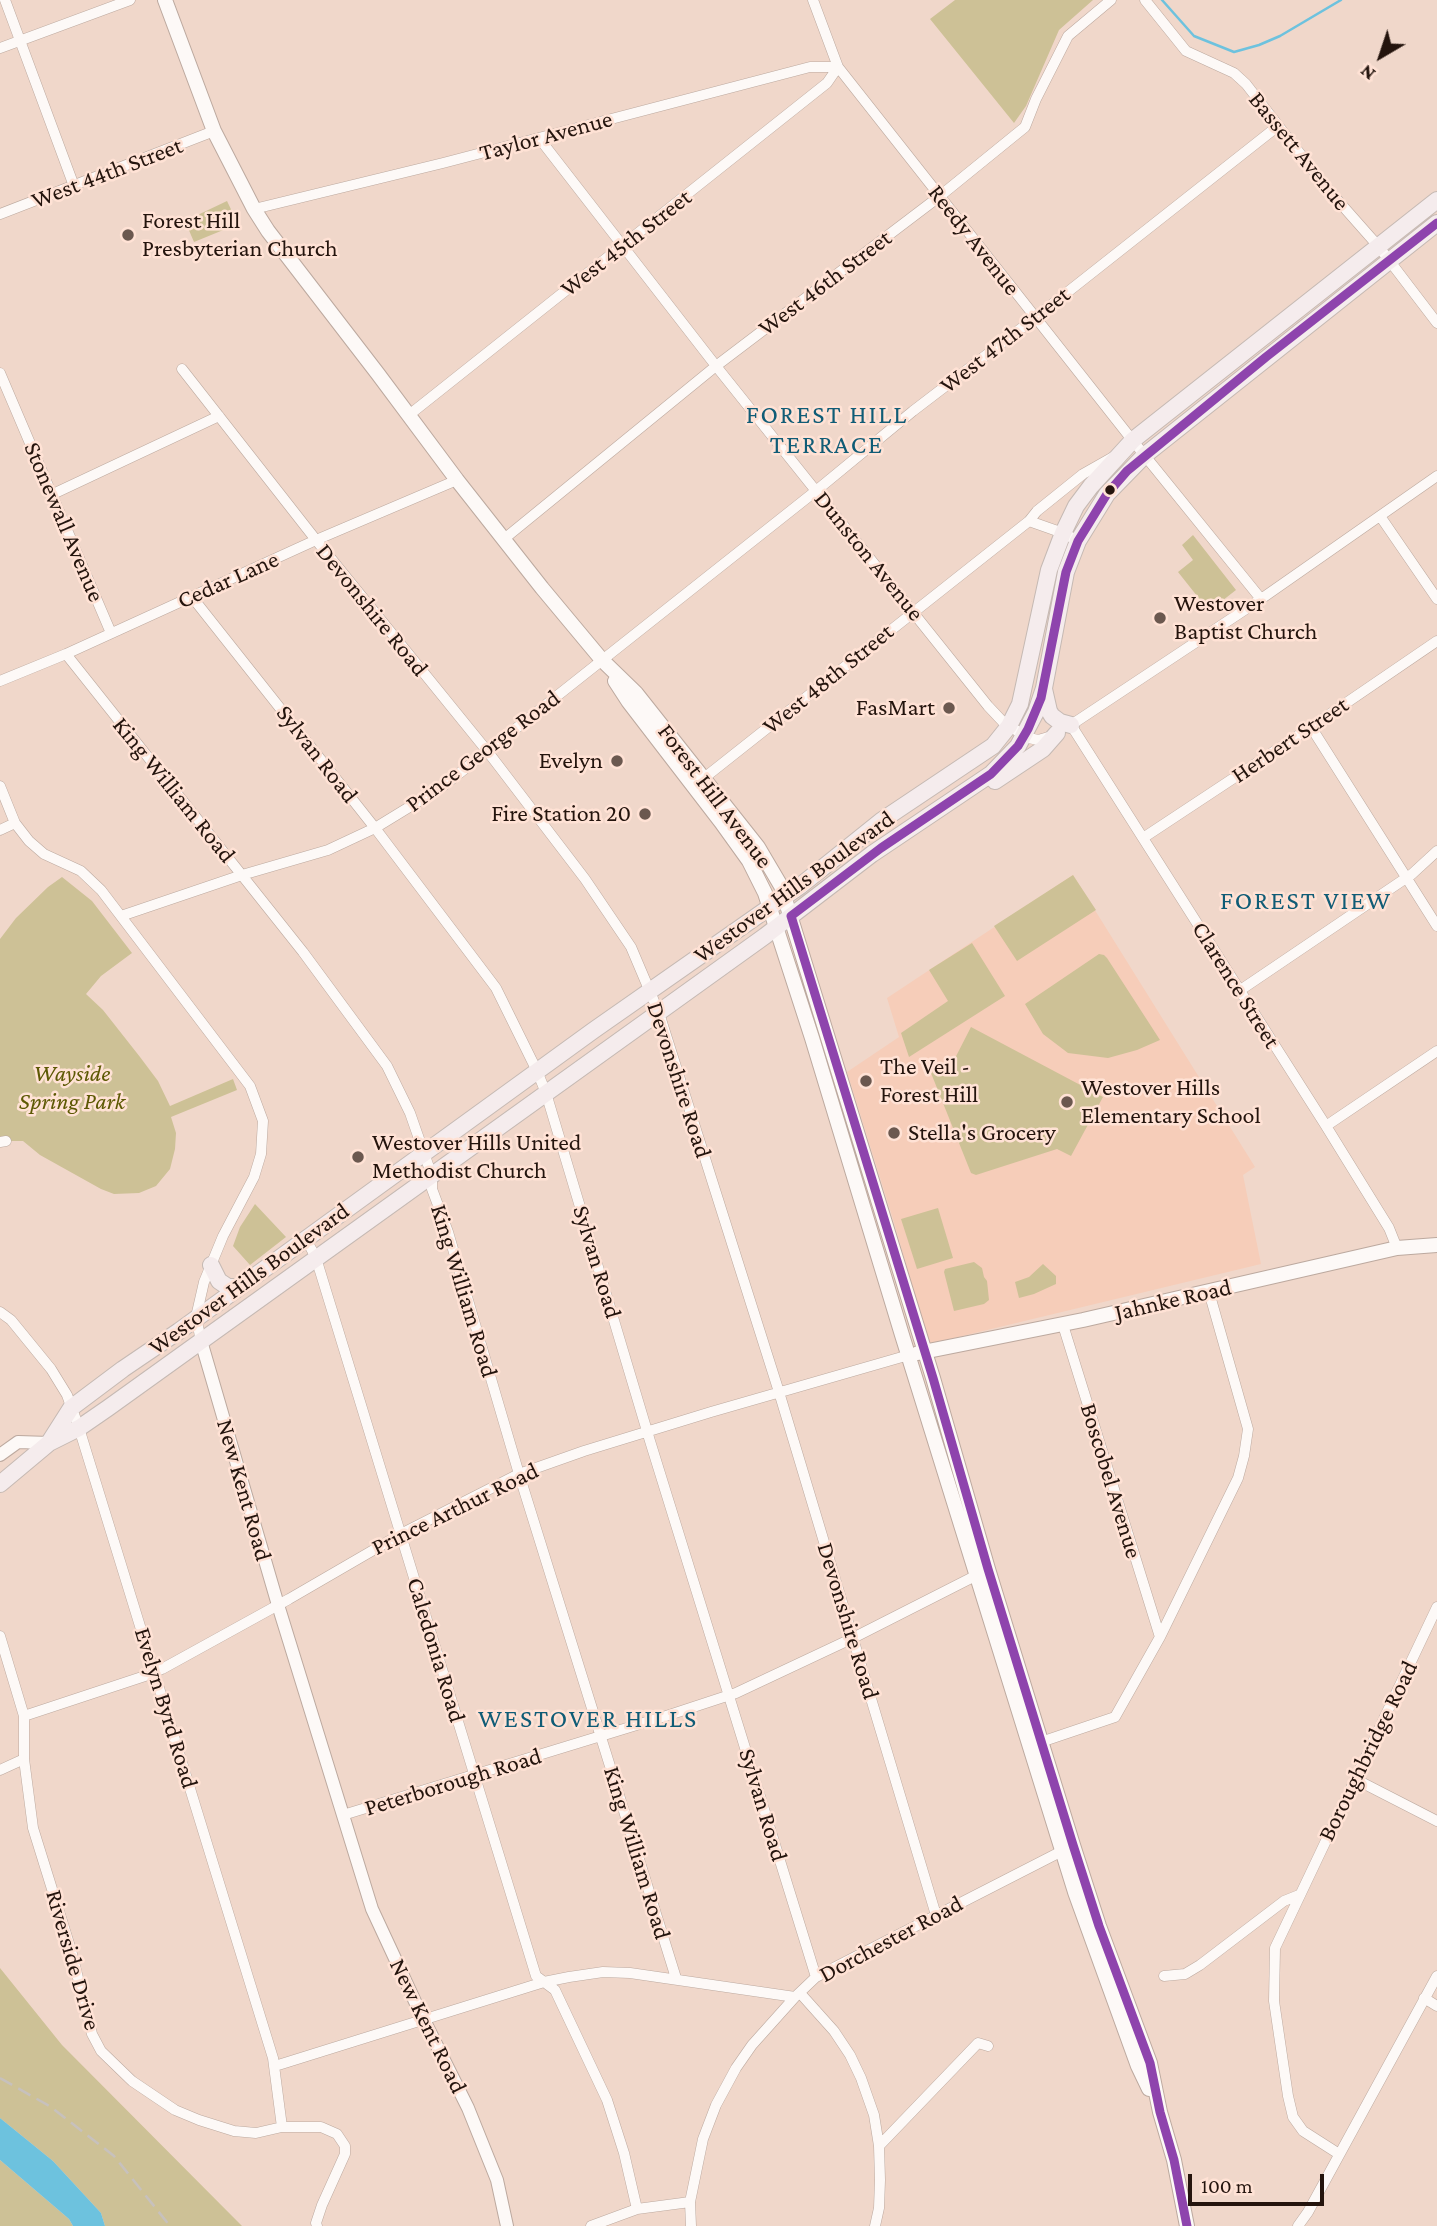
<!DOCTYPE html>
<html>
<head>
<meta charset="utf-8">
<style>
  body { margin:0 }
  #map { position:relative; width:1437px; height:2226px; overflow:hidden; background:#f0d7ca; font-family:"Crimson Pro",serif }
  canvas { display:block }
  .north { position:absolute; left:1346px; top:21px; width:70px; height:70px; -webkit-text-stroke:5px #ffe2d5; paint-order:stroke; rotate:219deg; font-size:19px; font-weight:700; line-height:28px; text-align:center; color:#24140d }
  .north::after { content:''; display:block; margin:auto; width:24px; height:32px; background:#24140d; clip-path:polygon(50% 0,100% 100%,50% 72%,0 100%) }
  .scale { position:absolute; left:1188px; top:2174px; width:136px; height:32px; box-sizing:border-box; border:4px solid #24140d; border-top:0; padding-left:9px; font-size:21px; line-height:24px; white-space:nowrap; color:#24140d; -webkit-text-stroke:5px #ffe2d5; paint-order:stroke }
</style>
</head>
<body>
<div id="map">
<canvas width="1437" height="2226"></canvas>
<div class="north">N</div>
<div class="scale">100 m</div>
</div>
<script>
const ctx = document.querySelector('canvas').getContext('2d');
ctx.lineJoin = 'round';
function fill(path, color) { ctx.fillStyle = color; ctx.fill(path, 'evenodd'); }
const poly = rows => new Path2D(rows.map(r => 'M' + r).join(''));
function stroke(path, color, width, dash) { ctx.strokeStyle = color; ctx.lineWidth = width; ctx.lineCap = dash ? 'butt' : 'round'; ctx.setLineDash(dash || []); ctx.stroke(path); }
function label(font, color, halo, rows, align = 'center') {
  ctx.font = font + ' "Crimson Pro",serif'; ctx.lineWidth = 5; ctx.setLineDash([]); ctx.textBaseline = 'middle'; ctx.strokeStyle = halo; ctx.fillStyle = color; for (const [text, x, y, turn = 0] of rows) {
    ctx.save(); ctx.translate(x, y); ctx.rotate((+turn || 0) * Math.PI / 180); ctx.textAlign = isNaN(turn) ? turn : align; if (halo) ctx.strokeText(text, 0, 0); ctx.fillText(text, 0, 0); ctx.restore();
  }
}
const built = poly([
  [1073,875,1255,1167,1243,1175,1261,1264,929,1344,893,1219,847,1072,899,1037,887,998]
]);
const green = poly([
  [955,0,1093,0,1059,30,1026,106,1014,123,930,19],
  [227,201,238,224,194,242,185,221],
  [1193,535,1236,590,1209,611,1178,572,1193,560,1182,545],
  [1073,875,1096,910,1017,961,994,926],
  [62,877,92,901,132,953,101,976,86,994,103,1010,140,1057,158,1081,170,1106,233,1079,237,1090,171,1117,176,1133,175,1149,170,1169,156,1186,139,1193,114,1194,101,1189,40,1155,23,1141,6,1141,0,1144,0,939,16,918,48,887],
  [972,943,1005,996,909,1057,901,1033,948,1001,929,970],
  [1099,954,1104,955,1107,958,1160,1040,1137,1050,1108,1058,1068,1053,1043,1034,1025,1004],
  [971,1027,1103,1097,1071,1156,1057,1149,976,1175,971,1173,931,1073,951,1066],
  [255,1204,286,1237,250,1265,233,1246,240,1227],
  [938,1208,953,1258,917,1269,901,1219],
  [974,1262,982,1268,984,1277,987,1281,989,1300,984,1304,954,1311,944,1272,945,1269],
  [1043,1264,1056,1276,1056,1284,1034,1294,1019,1298,1015,1282,1029,1277],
  [0,1968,62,2045,242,2226,105,2226,101,2213,53,2161,0,2118],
  [0,2160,69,2219,73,2226,0,2226]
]);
const water = poly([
  [0,2118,53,2161,101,2213,105,2226,73,2226,69,2219,0,2160]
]);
const stream = poly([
  [1162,0,1194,36,1234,52,1259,45,1280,36,1341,0]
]);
const minor = poly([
  [5,0,74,186],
  [813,0,838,67,1133,441,1261,599],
  [1145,0,1186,51,1234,73,1246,84,1326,187,1379,247,1437,323],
  [0,48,130,0],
  [539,138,716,366,988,706,1004,723,1029,738,1038,740,1052,736],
  [254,209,443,163,810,67,838,67],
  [0,214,214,131],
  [182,369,316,540,488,752,585,879,631,947,659,1013,779,1392,936,1915],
  [0,373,111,633],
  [409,415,827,83,838,67],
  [53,494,219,416],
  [1380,516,1437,599],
  [1029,521,1063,533,1078,541],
  [504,539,716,366,940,196,1025,127,1036,99,1068,36,1111,0],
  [192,597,375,828,496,988,537,1071,546,1093,650,1441,816,1977],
  [66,654,303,952,387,1066,410,1113,432,1176,432,1189,448,1232,519,1474,676,1978],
  [0,681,66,654,316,540,457,480],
  [1071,725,1326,1126,1389,1228,1397,1248],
  [1068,727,1261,599,1437,476],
  [1311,727,1437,926],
  [699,782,1029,521,1037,511,1083,474,1113,457],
  [0,786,15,823,29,841,44,854,81,871,101,890,250,1086,263,1121,261,1154,254,1177,223,1236,204,1282,196,1317,201,1341],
  [0,830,15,823],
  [1143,838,1311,727,1437,641],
  [121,916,242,875,328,850,375,828,442,787,817,490,913,411,1036,317,1278,126],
  [1239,991,1412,874,1437,851],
  [1326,1126,1437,1051],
  [0,1142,6,1141],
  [306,1239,316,1258,536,1976,555,1990,607,2100,624,2153,637,2209],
  [0,1312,11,1320,51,1369,67,1395,79,1428,273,2058,282,2127],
  [1063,1325,1160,1637],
  [0,1636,24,1716,24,1759,33,1828,71,1950,92,2034,101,2051,132,2081,175,2110,199,2120,234,2131,256,2133,282,2127,321,2127,337,2134,345,2146,345,2154,322,2205,316,2223,317,2226],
  [24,1716,148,1675,162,1669,289,1599,401,1534,519,1474,584,1451,711,1412,909,1355],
  [1035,1744,1115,1717,1160,1637,1238,1478,1244,1456,1248,1429,1209,1292],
  [0,1770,24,1759],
  [1355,1779,1437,1821],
  [343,1815,666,1716,736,1693,853,1638,981,1573],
  [1164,1976,1185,1974,1200,1965,1284,1901,1299,1895],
  [800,1993,834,2031,850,2055,861,2078,874,2115,879,2146,880,2180,879,2208,875,2226],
  [1424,1998,1437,2006],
  [275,2066,544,1982,569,1977,603,1972,630,1973,795,1997],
  [879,2146,978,2043,988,2046],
  [1339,2154,1303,2131,1293,2117,1288,2096,1274,2001,1275,1948,1437,1607],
  [591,2226,637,2209,690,2202],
  [691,2226,690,2202,703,2139,716,2105,736,2068,752,2045,795,1997,816,1977,1066,1849],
  [1298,2226,1308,2212,1437,1976]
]);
const tertiary = poly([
  [201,1341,278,1605,372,1909,418,2008,468,2108,497,2180,507,2226],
  [0,1455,18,1442,49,1443]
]);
const secondary = poly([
  [165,0,214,131,254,209,268,231,378,374,457,480,542,588,602,660,636,693,758,847,781,886,933,1378,988,1569,1073,1845,1099,1926,1150,2063,1160,2112,1174,2160,1187,2226],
  [615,681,628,701,721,822,749,861,765,893,812,1038,902,1335,1075,1892,1138,2066,1149,2089],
  [918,1353,1083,1320,1397,1248,1437,1245]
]);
const primary = poly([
  [1044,689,1049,711,1052,716,1060,722,1071,725],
  [995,781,1043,749,1057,733],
  [211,1265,219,1281,228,1287,238,1287],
  [50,1441,71,1408,123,1369,179,1331,594,1030,800,886,881,821,993,746,1009,726,1020,704,1049,570,1063,533,1076,506,1091,486,1133,440,1437,200],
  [0,1484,49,1443,79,1428,108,1408,765,936,872,854,991,774,1018,746,1036,712,1044,688,1066,572,1078,541,1107,494,1145,455,1437,223]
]);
const rail = poly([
  [0,2078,51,2107,114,2156,170,2226]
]);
const bus1 = poly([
  [1187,2226,1174,2160,1160,2112,1150,2063,1099,1926,1073,1845,988,1569,933,1378,791,916,881,848,991,774,1018,746,1028,729,1041,698,1066,572,1078,541,1107,494,1127,471,1266,357,1437,223]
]);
const markers = [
  [128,235,7,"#6b584f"],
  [1110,490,6,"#24140d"],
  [1160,618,7,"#6b584f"],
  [949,708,7,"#6b584f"],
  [617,761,7,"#6b584f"],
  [645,814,7,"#6b584f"],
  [866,1081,7,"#6b584f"],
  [1067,1102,7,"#6b584f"],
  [894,1133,7,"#6b584f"],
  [358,1157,7,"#6b584f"]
];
const streetNames = [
  ["Taylor Avenue",546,136,-15],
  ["Bassett Avenue",1299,151,51],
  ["West 44th Street",107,173,-21],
  ["Reedy Avenue",974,240,52],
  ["West 45th Street",626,243,-38],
  ["West 46th Street",825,283,-37],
  ["West 47th Street",1005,340,-38],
  ["Stonewall Avenue",64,522,67],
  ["Dunston Avenue",869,556,51],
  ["Cedar Lane",228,580,-24],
  ["Devonshire Road",372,610,51],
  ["West 48th Street",828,679,-39],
  ["Herbert Street",1290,740,-34],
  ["Prince George Road",483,751,-37],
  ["Sylvan Road",317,754,52],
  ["King William Road",174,790,51],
  ["Forest Hill Avenue",715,796,53],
  ["Westover Hills Boulevard",794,887,-36],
  ["Clarence Street",1236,985,58],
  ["Devonshire Road",679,1080,72],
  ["Sylvan Road",597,1262,73],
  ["Westover Hills Boulevard",249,1279,-36],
  ["King William Road",464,1291,73],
  ["Jahnke Road",1173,1300,-13],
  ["Boscobel Avenue",1111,1481,73],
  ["New Kent Road",244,1490,74],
  ["Prince Arthur Road",455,1509,-26],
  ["Devonshire Road",848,1621,73],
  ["Caledonia Road",436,1650,73],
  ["Evelyn Byrd Road",166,1708,73],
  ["Boroughbridge Road",1368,1751,-64],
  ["Peterborough Road",453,1782,-17],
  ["Sylvan Road",763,1805,73],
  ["King William Road",637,1853,73],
  ["Dorchester Road",891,1939,-28],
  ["Riverside Drive",73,1960,74],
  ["New Kent Road",428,2026,64]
];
const poiNames = [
  ["Forest Hill",142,221],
  ["Presbyterian Church",142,249],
  ["Westover",1174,604],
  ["Baptist Church",1174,632],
  ["FasMart",935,708,"right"],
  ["Evelyn",603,761,"right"],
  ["Fire Station 20",631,814,"right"],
  ["The Veil -",880,1067],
  ["Forest Hill",880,1095],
  ["Westover Hills",1081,1088],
  ["Elementary School",1081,1116],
  ["Stella's Grocery",908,1133],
  ["Westover Hills United",372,1143],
  ["Methodist Church",372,1171]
];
const parkNames = [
  ["Wayside",72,1074],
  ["Spring Park",72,1102]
];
const neighbourhoodNames = [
  ["FOREST HILL",827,415],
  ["TERRACE",827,445],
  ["FOREST VIEW",1306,901],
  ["WESTOVER HILLS",588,1719]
];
fill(built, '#f6cdb9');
fill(green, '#cdc196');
fill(water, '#6dc2de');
stroke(stream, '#6dc2de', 2.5);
stroke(minor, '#bca99f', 11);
stroke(tertiary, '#bca99f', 14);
stroke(secondary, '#bca99f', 16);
stroke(primary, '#c5b9b3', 18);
stroke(minor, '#fdf9f7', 10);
stroke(tertiary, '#fdf9f7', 12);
stroke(secondary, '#fdf9f7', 14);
stroke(primary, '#f5eced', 16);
stroke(rail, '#c7c1bd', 2.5, [14, 7]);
stroke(bus1, '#8e44ad', 9);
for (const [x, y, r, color] of markers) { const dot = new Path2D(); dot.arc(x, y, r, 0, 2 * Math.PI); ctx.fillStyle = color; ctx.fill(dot); stroke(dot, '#ffe2d5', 2.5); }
label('24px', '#24140d', '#ffe2d5', streetNames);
label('24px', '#24140d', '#ffe2d5', poiNames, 'left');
label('italic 24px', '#5d5904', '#ffe2d5', parkNames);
ctx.letterSpacing = '2px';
label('26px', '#105c76', '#ffe2d5', neighbourhoodNames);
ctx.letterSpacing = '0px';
</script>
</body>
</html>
